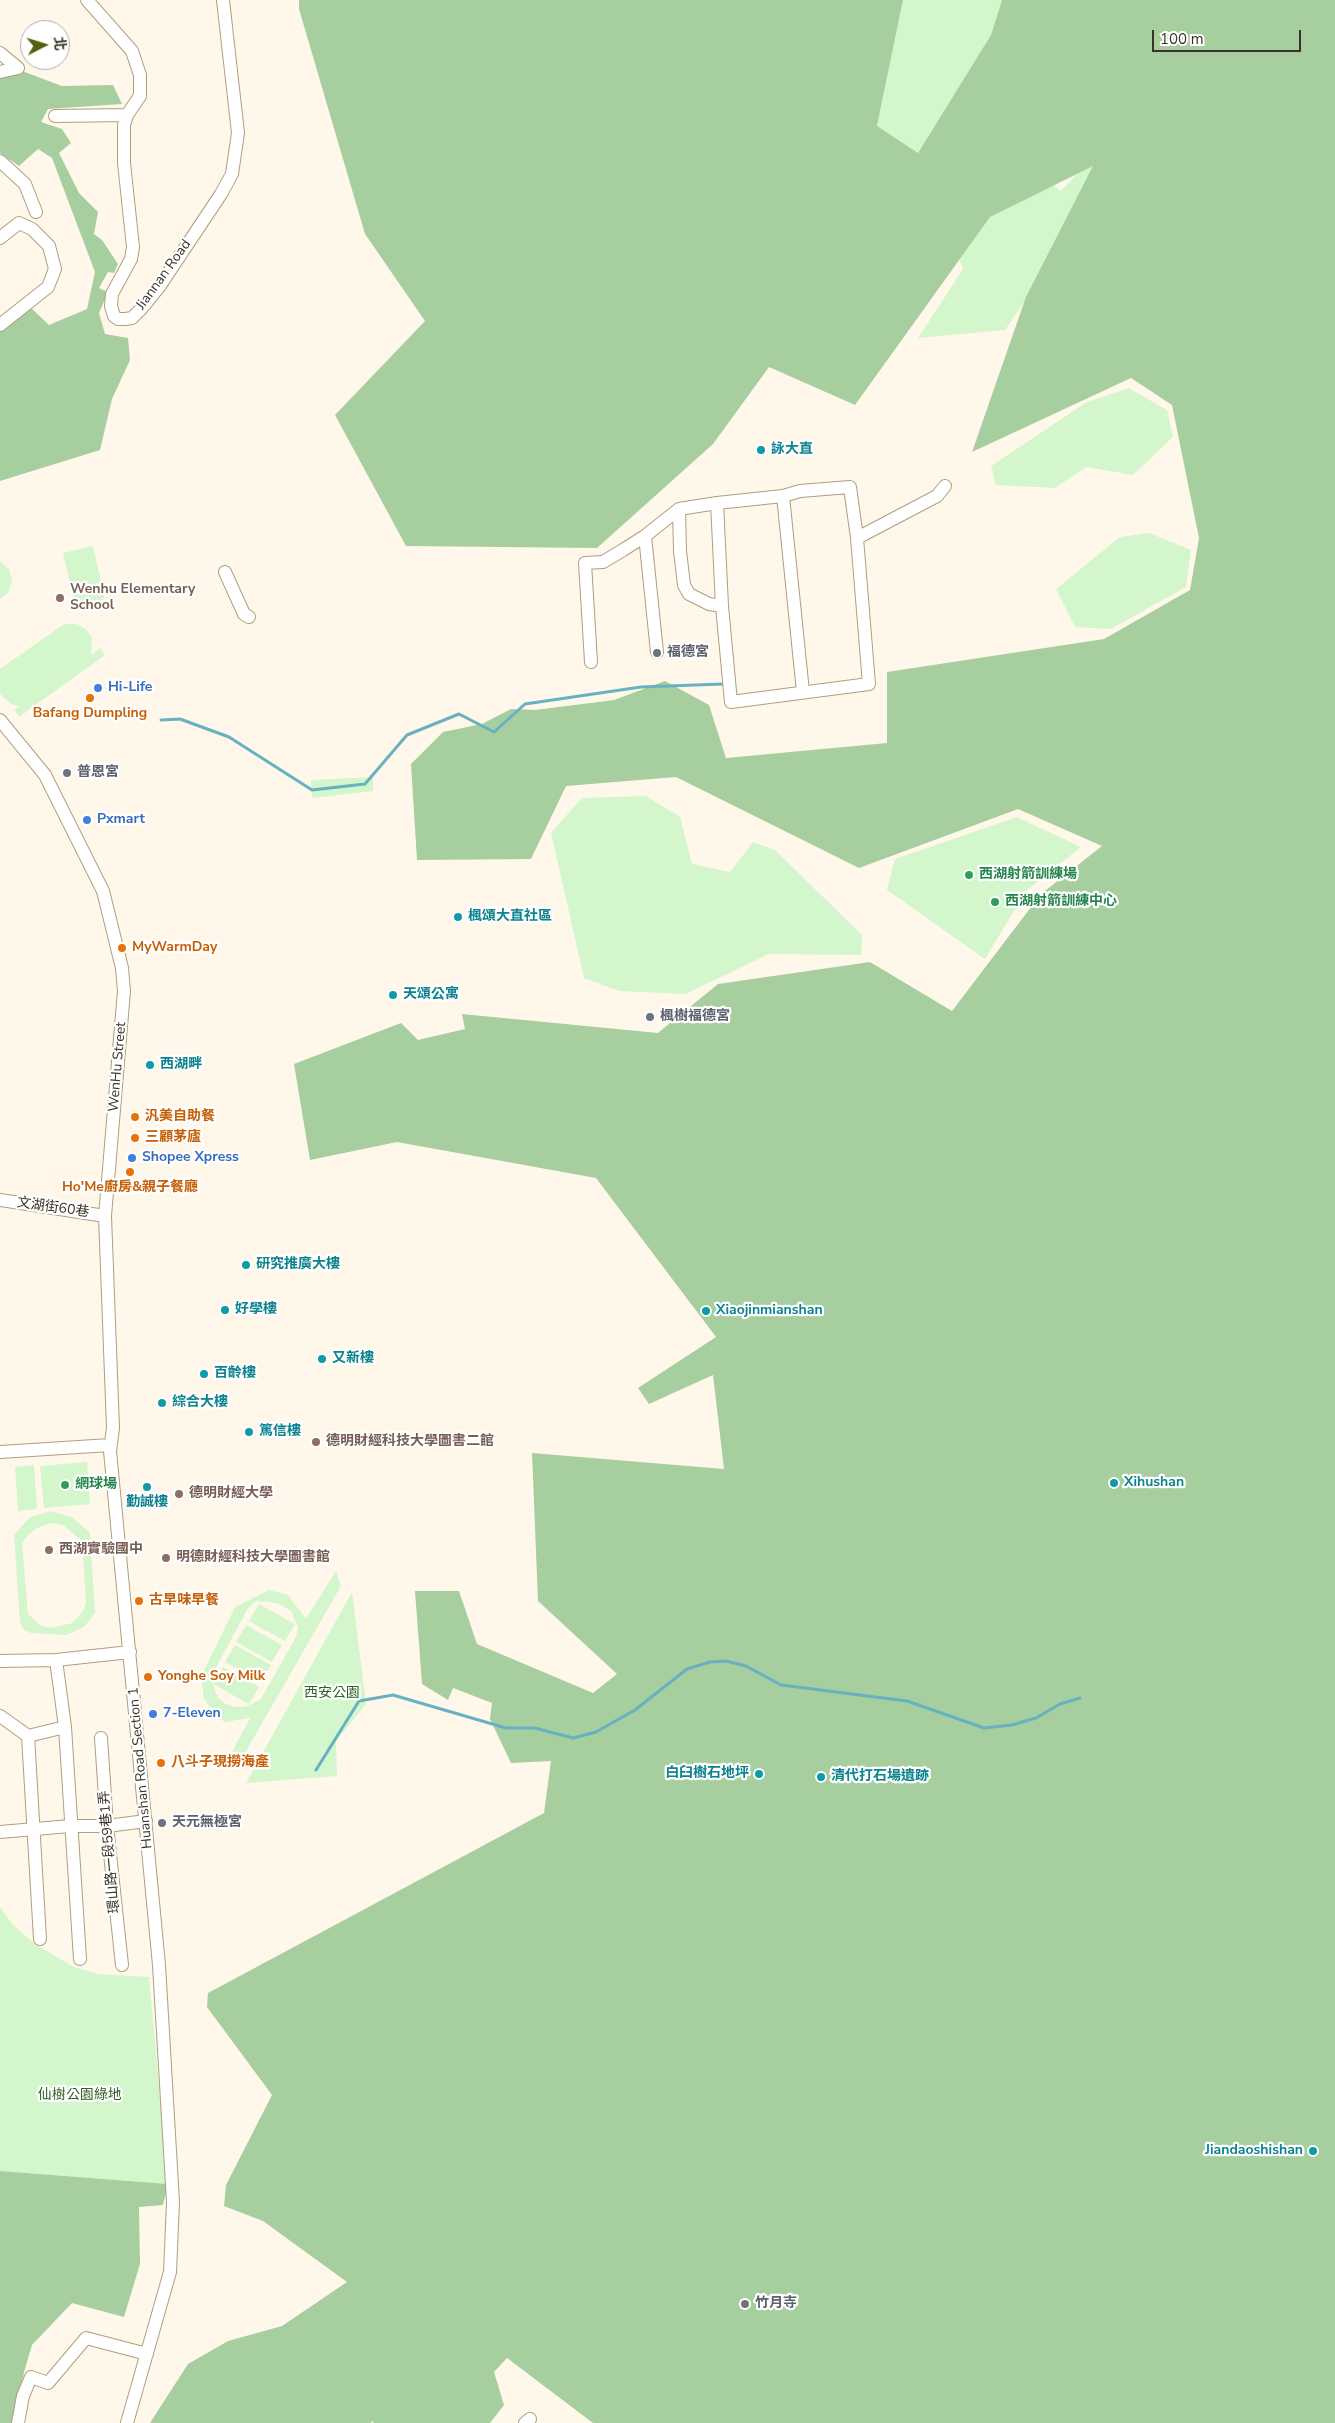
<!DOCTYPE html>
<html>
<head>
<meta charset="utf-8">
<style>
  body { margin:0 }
  #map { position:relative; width:1335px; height:2423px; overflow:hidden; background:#fff8ea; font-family:"Nunito Sans","Noto Sans TC",sans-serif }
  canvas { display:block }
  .north { position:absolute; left:20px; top:20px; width:50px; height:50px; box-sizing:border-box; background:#fff; border:1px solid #b0ada8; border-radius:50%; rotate:85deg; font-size:14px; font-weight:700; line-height:20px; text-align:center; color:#393325 }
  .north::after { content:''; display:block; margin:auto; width:18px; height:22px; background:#50630d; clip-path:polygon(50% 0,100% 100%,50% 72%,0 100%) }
  .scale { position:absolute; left:1152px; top:30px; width:149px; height:22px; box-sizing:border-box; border:2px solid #393325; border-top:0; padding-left:6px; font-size:15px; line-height:18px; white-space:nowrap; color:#393325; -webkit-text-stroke:4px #fff; paint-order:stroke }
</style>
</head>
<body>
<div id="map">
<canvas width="1335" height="2423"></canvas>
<div class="north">北</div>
<div class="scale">100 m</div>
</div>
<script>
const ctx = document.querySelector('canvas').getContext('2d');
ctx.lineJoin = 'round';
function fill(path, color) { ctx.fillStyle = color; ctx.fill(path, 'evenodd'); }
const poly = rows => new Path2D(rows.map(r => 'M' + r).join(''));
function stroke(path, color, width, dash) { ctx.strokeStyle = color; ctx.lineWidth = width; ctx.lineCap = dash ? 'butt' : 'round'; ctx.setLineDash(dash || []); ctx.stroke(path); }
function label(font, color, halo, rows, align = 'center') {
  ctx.font = font + ' "Nunito Sans","Noto Sans TC",sans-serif'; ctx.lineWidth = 4.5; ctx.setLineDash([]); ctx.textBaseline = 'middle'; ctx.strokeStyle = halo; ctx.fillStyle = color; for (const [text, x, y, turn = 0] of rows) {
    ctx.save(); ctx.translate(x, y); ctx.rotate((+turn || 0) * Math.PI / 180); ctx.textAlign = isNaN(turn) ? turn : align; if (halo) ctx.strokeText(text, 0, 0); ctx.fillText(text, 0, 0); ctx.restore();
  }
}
const green = poly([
  [903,0,1002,0,991,35,918,153,877,127],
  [1130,118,1120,164,1005,330,918,338,963,269,932,191,977,124,1061,191],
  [1129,388,1167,410,1173,437,1133,475,1086,467,1055,488,996,485,991,466,1087,402],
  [1149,533,1191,550,1186,587,1111,629,1075,627,1056,589,1120,537],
  [93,546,105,599,75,606,63,553],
  [0,561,9,569,12,581,8,593,0,599],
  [64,624,76,624,86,629,92,638,91,655,100,648,105,655,19,717,15,710,19,706,11,704,0,694,0,669],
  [373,777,373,791,312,798,311,780],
  [646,796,680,817,692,864,730,872,753,842,775,850,862,935,861,955,769,954,685,994,619,991,584,978,551,833,582,798],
  [1017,817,1081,847,1026,891,985,959,887,890,895,859],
  [87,1462,90,1504,44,1508,40,1466],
  [34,1465,37,1509,18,1511,15,1467],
  [51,1511,72,1517,90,1533,95,1613,84,1627,66,1635,31,1633,24,1630,20,1623,14,1535,30,1517],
  [51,1523,63,1525,82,1541,86,1603,84,1610,72,1623,52,1628,41,1626,28,1614,22,1543,29,1534,37,1528],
  [336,1571,341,1586,242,1758,231,1754,250,1718,225,1722,215,1716,204,1698,201,1676,235,1607,269,1590,288,1595,306,1619],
  [256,1601,277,1603,291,1611,298,1628,296,1637,261,1699,245,1707,235,1707,226,1704,218,1698,212,1682,212,1675,248,1608],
  [352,1592,366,1704,336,1741,337,1776,246,1783],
  [259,1604,295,1624,285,1641,249,1621],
  [246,1625,282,1645,272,1662,236,1642],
  [235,1645,271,1665,261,1682,225,1662],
  [223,1667,259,1687,249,1704,213,1684],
  [0,1907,13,1925,35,1944,74,1967,98,1974,149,1977,168,2184,0,2171]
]);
const forest = poly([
  [299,0,903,0,877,126,918,153,991,35,1002,0,1335,0,1335,2423,593,2423,507,2358,494,2372,504,2405,490,2423,373,2423,374,2421,370,2423,150,2423,188,2364,228,2341,282,2326,347,2282,263,2221,224,2206,226,2185,272,2095,207,2007,208,1993,544,1813,551,1761,511,1763,490,1719,492,1703,453,1688,448,1700,422,1684,415,1591,459,1591,477,1644,593,1693,617,1674,538,1601,532,1453,724,1469,713,1375,649,1404,638,1388,716,1337,596,1178,397,1142,310,1160,294,1064,401,1023,418,1040,465,1029,462,1014,658,1033,718,984,870,962,952,1011,1041,894,1102,846,1018,809,859,868,676,777,566,786,531,859,417,860,411,764,443,732,482,724,511,709,535,710,614,700,665,681,709,705,726,758,887,743,887,672,1104,639,1190,590,1199,538,1172,405,1131,378,972,452,1026,297,1093,166,990,217,855,405,769,367,713,444,597,548,406,546,335,415,425,321,365,234,299,9],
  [22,71,62,86,113,85,122,104,48,109,41,122,62,129,71,143,59,153,79,193,98,212,94,234,102,240,118,264,114,273,108,272,99,288,108,292,99,313,105,334,128,338,130,360,112,399,100,450,0,481,0,329,29,306,49,325,87,309,95,272,52,158,38,149,19,166,0,153,0,76],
  [0,2171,168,2184,163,2205,139,2207,140,2264,124,2317,72,2303,32,2345,24,2372,14,2423,0,2423]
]);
const stream = poly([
  [161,720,180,719,229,737,312,790,365,784,407,735,459,714,494,732,525,704,641,687,723,684],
  [316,1770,359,1701,393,1695,506,1728,535,1728,573,1738,596,1732,635,1710,687,1669,710,1662,726,1661,746,1666,781,1685,907,1701,984,1728,1012,1725,1036,1718,1060,1704,1080,1698]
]);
const minor = poly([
  [87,0,132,51,140,75,140,96,127,115,124,125,124,163,133,247,131,259,112,294,111,306,114,316,118,319,125,319,132,318,141,309,159,287,221,194,232,174,238,133,223,0],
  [0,53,18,68],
  [0,72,18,68],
  [55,116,127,115],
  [0,161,25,184,36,212],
  [0,238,19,223,32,229,49,246,55,269,48,287,0,325],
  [783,496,803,692],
  [679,509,680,551,684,585,689,594,709,604,722,606],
  [645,536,657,652],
  [857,538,937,496,945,486],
  [225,572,244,614,249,617],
  [591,662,585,563,603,562,623,550,645,536,679,509,717,503,783,496,800,491,850,487,857,538,869,684,731,702,722,606,717,503],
  [0,720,45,775,103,891,122,968,124,991,105,1216,113,1428,110,1451,159,1965,173,2202,170,2272,127,2423],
  [0,1200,105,1216],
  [0,1452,110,1445],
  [56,1660,65,1727,80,1959],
  [0,1661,56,1660,130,1652],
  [0,1716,28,1736,65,1727],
  [28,1736,40,1939],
  [101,1738,107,1826,122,1965],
  [0,1832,70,1826,107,1826,146,1821],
  [18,2423,23,2396,31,2377,48,2383,86,2338,147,2354],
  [525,2423,530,2419]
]);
const markers = [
  [761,450,5,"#0f9aa8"],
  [60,598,5,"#8d6e63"],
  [657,653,5,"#6b7280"],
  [98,688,5,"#3f7fe0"],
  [90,698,5,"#e8710a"],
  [67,773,5,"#6b7280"],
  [87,820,5,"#3f7fe0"],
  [969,875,5,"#2e9e5b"],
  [995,902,5,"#2e9e5b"],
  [458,917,5,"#0f9aa8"],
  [122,948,5,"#e8710a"],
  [393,995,5,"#0f9aa8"],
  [650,1017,5,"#6b7280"],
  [150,1065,5,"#0f9aa8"],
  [135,1117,5,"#e8710a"],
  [135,1138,5,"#e8710a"],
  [132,1158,5,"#3f7fe0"],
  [130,1172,5,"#e8710a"],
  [246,1265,5,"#0f9aa8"],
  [225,1310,5,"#0f9aa8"],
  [706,1311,5,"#0f9aa8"],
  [322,1359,5,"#0f9aa8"],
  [204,1374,5,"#0f9aa8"],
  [162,1403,5,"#0f9aa8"],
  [249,1432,5,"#0f9aa8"],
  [316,1442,5,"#8d6e63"],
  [1114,1483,5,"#0f9aa8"],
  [65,1485,5,"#2e9e5b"],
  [147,1487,5,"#0f9aa8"],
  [179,1494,5,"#8d6e63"],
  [49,1550,5,"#8d6e63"],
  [166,1558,5,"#8d6e63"],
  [139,1601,5,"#e8710a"],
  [148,1677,5,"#e8710a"],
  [153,1714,5,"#3f7fe0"],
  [161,1763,5,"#e8710a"],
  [759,1774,5,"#0f9aa8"],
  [821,1777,5,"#0f9aa8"],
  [162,1823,5,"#6b7280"],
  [1313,2151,5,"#0f9aa8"],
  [745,2304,5,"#6b7280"]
];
const streetNames = [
  ["Jiannan Road",164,275,-54],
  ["WenHu Street",118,1067,-85],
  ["文湖街60巷",53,1208,8],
  ["Huanshan Road Section 1",141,1768,-95],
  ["環山路一段59巷1弄",110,1852,-95]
];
const cultureNames = [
  ["詠大直",771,450],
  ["楓頌大直社區",468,917],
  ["天頌公寓",403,995],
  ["西湖畔",160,1065],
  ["研究推廣大樓",256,1265],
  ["好學樓",235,1310],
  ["Xiaojinmianshan",716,1311],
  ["又新樓",332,1359],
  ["百齡樓",214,1374],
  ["綜合大樓",172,1403],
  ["篤信樓",259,1432],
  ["Xihushan",1124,1483],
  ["勤誠樓",147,1503,"center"],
  ["白臼樹石地坪",749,1774,"right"],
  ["清代打石場遺跡",831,1777],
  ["Jiandaoshishan",1303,2151,"right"]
];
const educationNames = [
  ["Wenhu Elementary",70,590],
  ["School",70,606],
  ["德明財經科技大學圖書二館",326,1442],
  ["德明財經大學",189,1494],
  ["西湖實驗國中",59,1550],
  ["明德財經科技大學圖書館",176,1558]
];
const worshipNames = [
  ["福德宮",667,653],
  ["普恩宮",77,773],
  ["楓樹福德宮",660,1017],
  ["天元無極宮",172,1823],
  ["竹月寺",755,2304]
];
const shopNames = [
  ["Hi-Life",108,688],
  ["Pxmart",97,820],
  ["Shopee Xpress",142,1158],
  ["7-Eleven",163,1714]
];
const foodNames = [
  ["Bafang Dumpling",90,714,"center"],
  ["MyWarmDay",132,948],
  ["汎美自助餐",145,1117],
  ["三顧茅廬",145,1138],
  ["Ho'Me廚房&親子餐廳",130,1188,"center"],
  ["古早味早餐",149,1601],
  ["Yonghe Soy Milk",158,1677],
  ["八斗子現撈海產",171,1763]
];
const leisureNames = [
  ["西湖射箭訓練場",979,875],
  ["西湖射箭訓練中心",1005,902],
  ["網球場",75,1485]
];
const parkNames = [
  ["西安公園",332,1694],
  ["仙樹公園綠地",80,2096]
];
fill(green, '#d3f6cc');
fill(forest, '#a7ce9f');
stroke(stream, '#67b1c1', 3);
stroke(minor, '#ae9f7e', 14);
stroke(minor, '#fff', 12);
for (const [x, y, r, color] of markers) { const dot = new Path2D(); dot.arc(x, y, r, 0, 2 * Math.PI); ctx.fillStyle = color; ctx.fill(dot); stroke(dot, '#fff', 2); }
label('14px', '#393325', '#fff', streetNames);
label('bold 14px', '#0d838f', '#fff', cultureNames, 'left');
label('bold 14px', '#785e54', '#fff', educationNames, 'left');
label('bold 14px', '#5b616d', '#fff', worshipNames, 'left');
label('bold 14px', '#366cbe', '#fff', shopNames, 'left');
label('bold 14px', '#c56008', '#fff', foodNames, 'left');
label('bold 14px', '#27864d', '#fff', leisureNames, 'left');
label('14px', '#2f6225', '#fff', parkNames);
</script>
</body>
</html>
